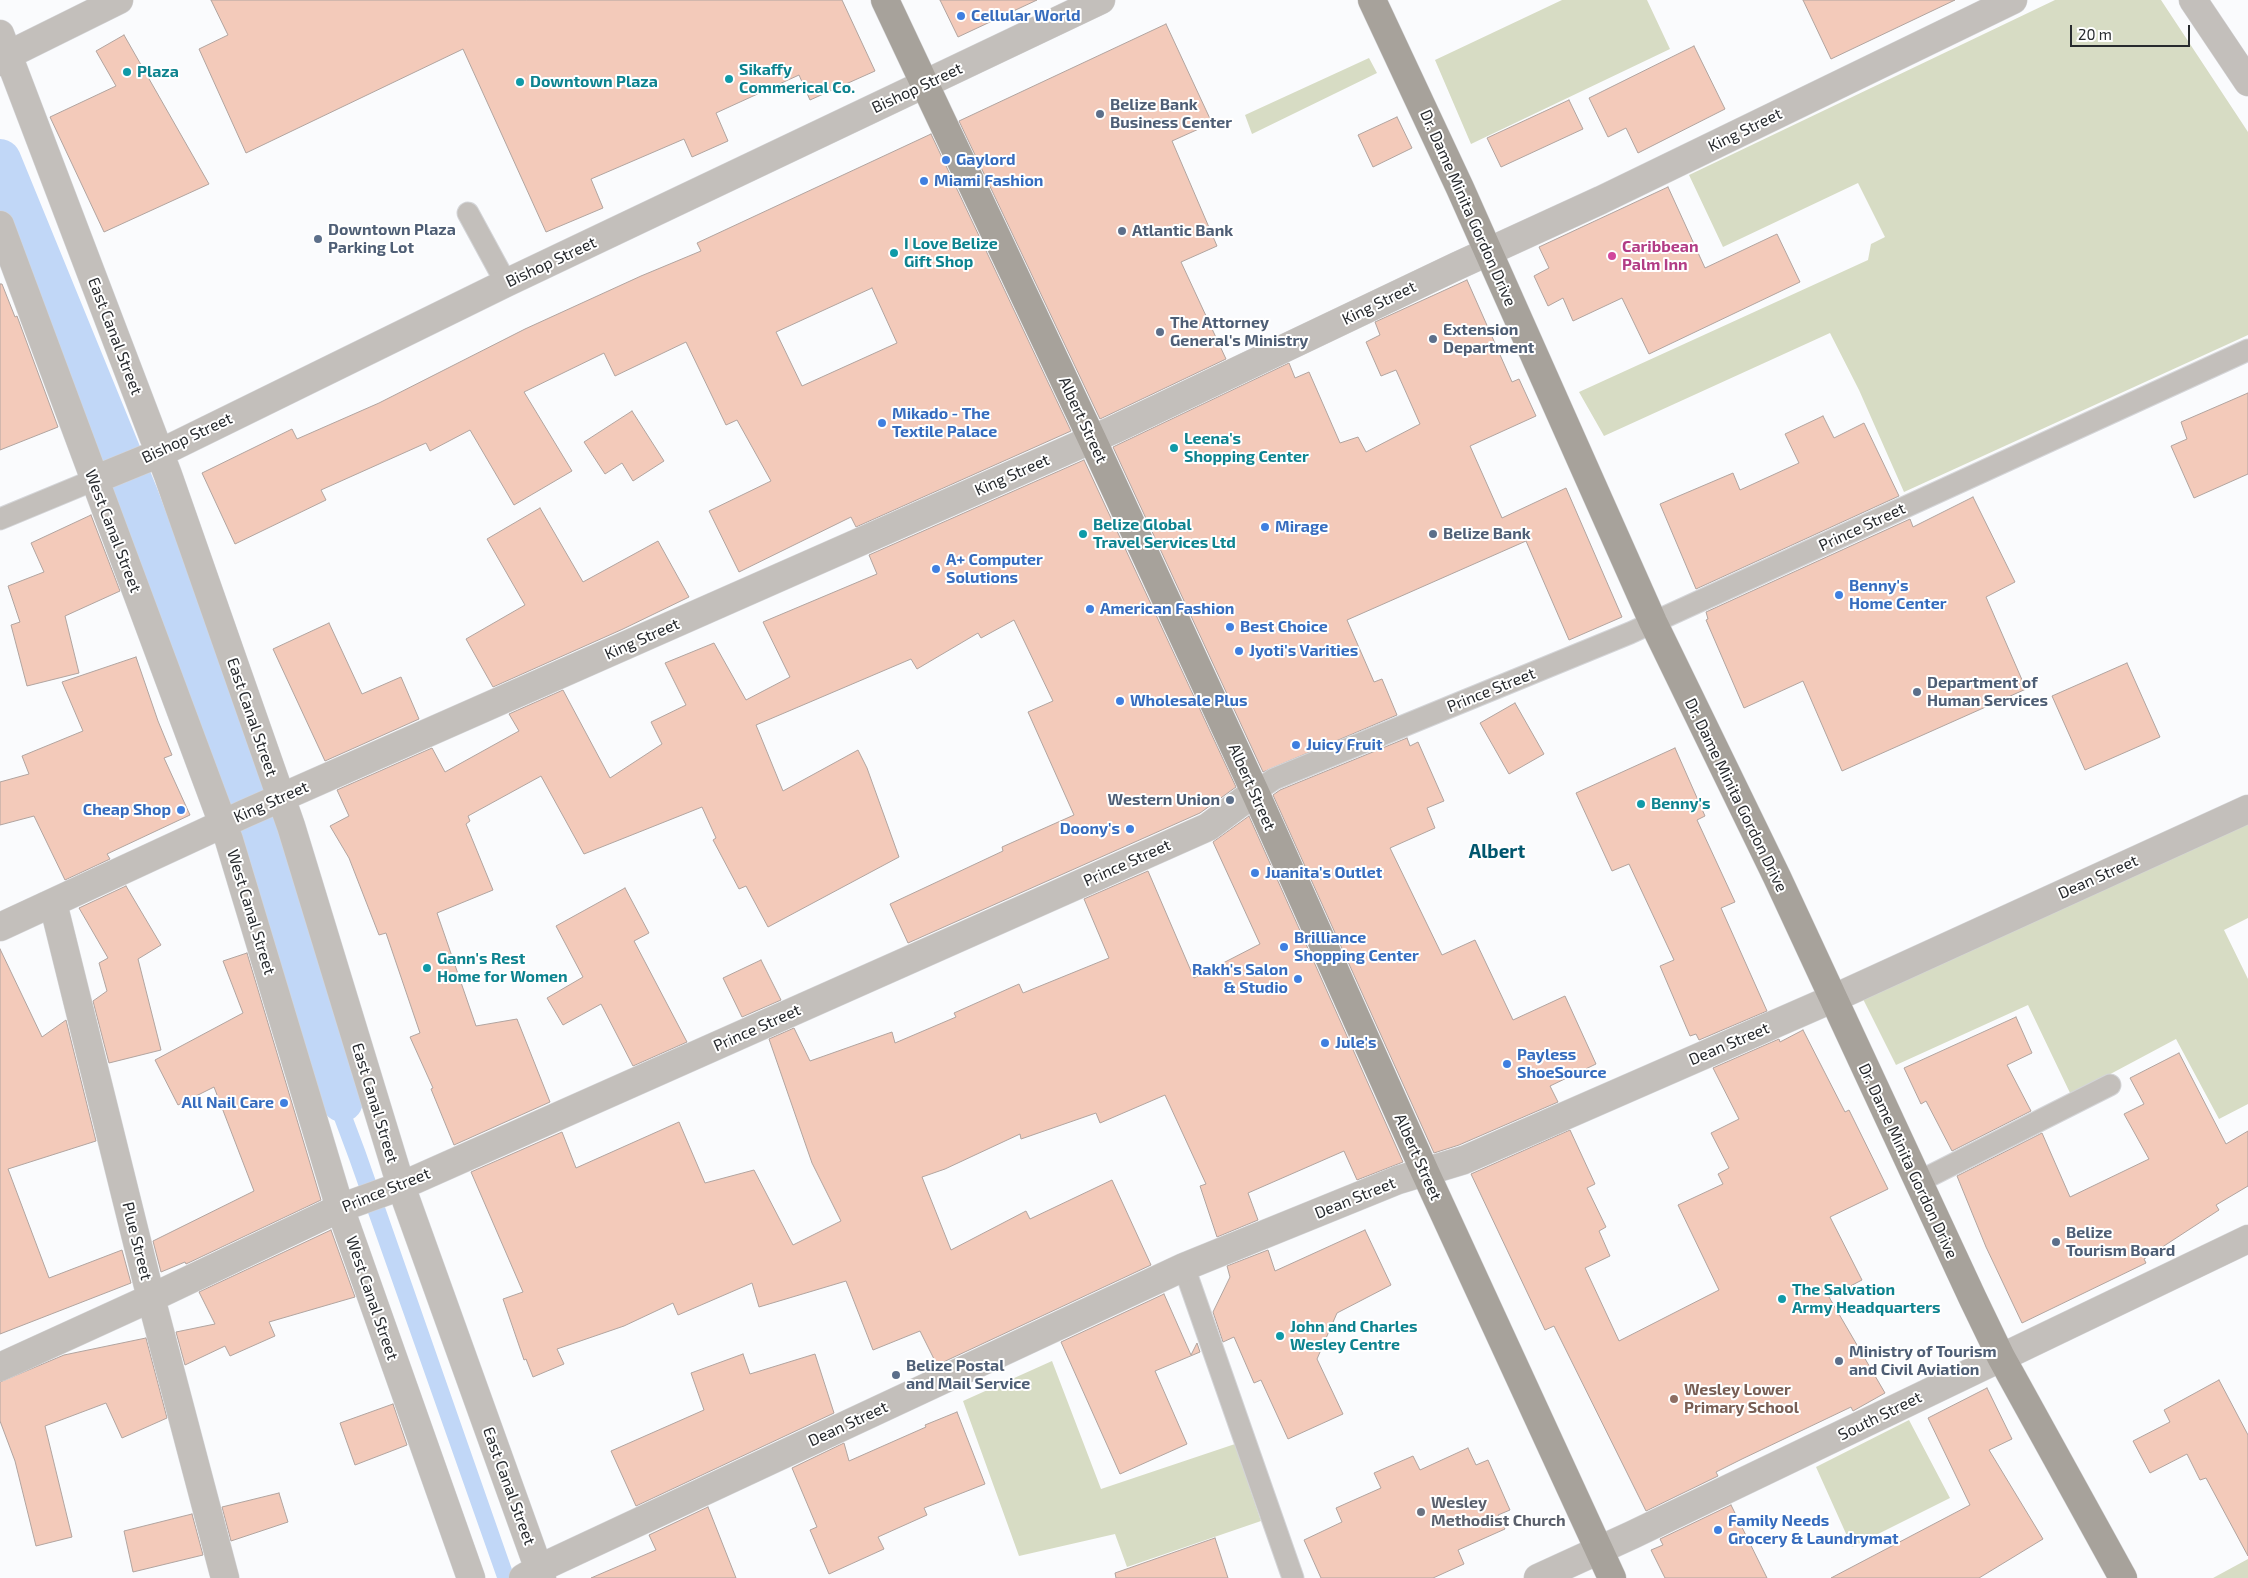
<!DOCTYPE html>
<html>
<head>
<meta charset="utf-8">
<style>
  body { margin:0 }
  #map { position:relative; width:2248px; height:1578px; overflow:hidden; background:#fafbfd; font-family:"Exo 2",sans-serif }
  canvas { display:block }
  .scale { position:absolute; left:2070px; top:25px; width:120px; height:22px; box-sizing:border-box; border:2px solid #272a2e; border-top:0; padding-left:6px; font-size:15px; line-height:18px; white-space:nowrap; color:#272a2e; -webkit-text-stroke:4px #fff; paint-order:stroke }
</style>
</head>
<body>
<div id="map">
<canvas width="2248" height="1578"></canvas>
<div class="scale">20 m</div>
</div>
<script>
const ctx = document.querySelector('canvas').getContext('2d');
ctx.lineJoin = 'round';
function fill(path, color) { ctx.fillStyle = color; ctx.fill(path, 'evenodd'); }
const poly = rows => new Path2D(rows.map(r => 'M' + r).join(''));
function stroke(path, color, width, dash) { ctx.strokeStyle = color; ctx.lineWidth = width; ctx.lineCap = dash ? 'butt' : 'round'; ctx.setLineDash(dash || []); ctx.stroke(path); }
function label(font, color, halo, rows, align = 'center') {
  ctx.font = font + ' "Exo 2",sans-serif'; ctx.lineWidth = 4; ctx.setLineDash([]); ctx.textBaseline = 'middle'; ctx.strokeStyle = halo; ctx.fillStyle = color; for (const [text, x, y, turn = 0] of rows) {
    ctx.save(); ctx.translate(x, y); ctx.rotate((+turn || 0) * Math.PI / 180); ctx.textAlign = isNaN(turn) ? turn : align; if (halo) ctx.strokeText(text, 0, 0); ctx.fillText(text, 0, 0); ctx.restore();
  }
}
const green = poly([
  [1562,0,1647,0,1670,49,1471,144,1435,60],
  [2055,0,2161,0,2248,132,2248,335,1904,492,1859,390,1830,333,1604,436,1579,392,1868,260,1871,244,1885,237,1858,183,1723,247,1689,175],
  [1369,58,1377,73,1252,134,1245,115],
  [2248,821,2248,918,2224,930,2248,979,2248,1104,2219,1119,2176,1039,2071,1095,2028,1005,1896,1065,1863,999],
  [1052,1361,1101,1489,1235,1444,1261,1521,1127,1567,1115,1534,1019,1556,963,1401],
  [1909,1420,1950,1498,1852,1547,1816,1467],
  [2248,1559,2248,1578,2213,1578]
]);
const water = poly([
  [0,146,218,760,365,1150,515,1578,497,1578,349,1159,203,768,0,203]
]);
const pier = poly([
  [2225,0,2248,0,2248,36]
]);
const canal = poly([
  [0,160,138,497,244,778,342,1101]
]);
const building = poly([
  [211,0,842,0,875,71,810,100,799,75,716,113,728,141,692,157,684,139,591,179,603,208,546,232,463,49,246,153,199,49,228,35,211,0],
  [940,0,1037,0,958,37,940,0],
  [1803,0,1955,0,1831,59,1803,0],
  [1166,24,1212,123,1172,141,1217,246,1181,262,1226,359,1100,419,959,121,1166,24],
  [124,35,209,184,104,232,50,117,116,86,96,51,124,35],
  [1694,46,1725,109,1638,153,1626,128,1608,137,1589,98,1694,46],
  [1569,100,1583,129,1501,167,1487,138,1569,100],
  [1397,117,1412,148,1373,167,1358,135,1397,117],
  [931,134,1071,431,856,527,851,517,739,572,709,511,771,481,737,420,726,425,686,342,615,376,604,353,524,392,572,471,514,505,470,430,430,451,426,443,321,490,326,500,235,544,202,473,292,429,297,439,379,403,525,329,641,276,701,251,697,243,931,134],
  [872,288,897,343,802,386,776,332,872,288],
  [1668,187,1705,268,1777,234,1800,282,1649,354,1622,298,1573,321,1563,298,1548,306,1534,276,1549,268,1539,247,1668,187],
  [1467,280,1512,382,1519,379,1536,416,1470,446,1502,518,1566,488,1622,617,1569,640,1526,541,1347,620,1374,682,1382,679,1397,715,1263,772,1113,447,1289,363,1295,378,1309,372,1340,443,1358,437,1366,452,1420,424,1396,370,1381,376,1366,342,1380,335,1375,322,1467,280],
  [0,284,2,284,15,317,17,316,58,427,0,450,0,284],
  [2248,393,2248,474,2194,498,2171,446,2187,439,2181,422,2248,393],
  [632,411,664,461,633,481,622,463,605,474,584,442,632,411],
  [1823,416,1834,438,1864,423,1899,496,1696,589,1660,504,1733,473,1740,490,1799,463,1785,434,1823,416],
  [1084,460,1236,787,1200,813,908,943,890,904,1003,851,1002,847,1074,815,1028,712,1053,701,1014,620,981,638,978,633,917,669,911,659,756,725,783,791,858,750,867,768,899,857,768,927,746,886,739,889,713,840,716,838,702,807,584,854,541,776,468,816,470,821,466,824,493,890,437,913,476,1026,517,1019,550,1102,454,1145,431,1089,433,1088,410,1037,420,1033,386,933,379,935,349,858,330,826,349,816,337,790,432,748,445,772,519,731,509,714,563,690,610,778,662,744,651,722,686,705,665,663,714,643,746,700,790,677,763,622,877,574,869,555,1084,460],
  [1973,497,2015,582,1986,597,2026,689,1842,771,1803,681,1744,708,1706,620,1708,619,1706,612,1910,519,1913,527,1973,497],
  [540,508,583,582,658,541,689,597,623,629,493,687,466,639,525,605,487,539,540,508],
  [91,515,120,591,65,616,79,673,27,686,11,625,20,622,8,586,44,572,31,543,91,515],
  [329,623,362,694,401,677,419,719,325,761,273,649,329,623],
  [136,657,158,721,172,755,164,758,190,815,107,854,110,859,65,880,34,816,0,825,0,782,29,774,22,756,83,731,62,682,136,657],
  [2127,663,2160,737,2085,770,2052,696,2127,663],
  [1515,703,1544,754,1509,774,1480,723,1515,703],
  [1407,738,1410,746,1418,742,1444,801,1427,808,1435,828,1390,848,1442,955,1475,940,1513,1020,1565,996,1596,1064,1550,1086,1558,1102,1459,1145,1434,1153,1273,795,1280,790,1407,738],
  [1675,748,1705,816,1697,820,1735,902,1721,908,1767,1011,1699,1040,1696,1034,1690,1036,1660,966,1674,960,1629,864,1612,871,1576,793,1675,748],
  [1249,816,1403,1162,1357,1180,1344,1151,1248,1193,1258,1220,1217,1237,1200,1186,1206,1184,1165,1095,1100,1123,1096,1113,1021,1139,1020,1134,945,1169,922,1177,951,1250,1026,1211,1030,1219,1112,1180,1151,1265,937,1365,920,1331,873,1350,846,1281,759,1307,752,1283,678,1315,673,1303,624,1326,557,1349,564,1364,533,1377,526,1359,524,1360,503,1299,523,1292,471,1172,562,1132,576,1168,679,1122,705,1183,754,1170,793,1245,841,1221,812,1163,769,1039,794,1028,810,1061,892,1032,895,1043,956,1017,954,1013,1019,984,1023,993,1109,958,1084,899,1148,871,1194,978,1260,944,1213,842,1249,816],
  [126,886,161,945,138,959,161,1050,109,1063,93,1001,107,991,99,963,108,958,79,908,126,886],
  [625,888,649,933,634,941,687,1042,633,1066,601,1004,563,1025,547,998,583,977,556,926,625,888],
  [0,949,42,1037,66,1020,96,1141,8,1169,49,1278,122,1250,131,1283,0,1334,0,949],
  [247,953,321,1200,186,1264,185,1262,161,1272,153,1241,254,1191,214,1087,178,1105,155,1060,243,1013,223,961,247,953],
  [761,960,781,1000,742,1017,723,978,761,960],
  [2016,1017,2032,1053,2007,1065,2031,1111,1952,1151,1926,1101,1921,1104,1904,1068,2016,1017],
  [1803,1030,1845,1112,1849,1110,1888,1189,1830,1217,1862,1280,1829,1297,1885,1393,1853,1411,1851,1407,1742,1459,1716,1472,1718,1476,1646,1511,1554,1326,1545,1330,1471,1174,1570,1130,1595,1184,1587,1188,1606,1227,1599,1231,1610,1256,1585,1268,1619,1341,1719,1290,1678,1205,1723,1184,1718,1174,1729,1168,1711,1133,1739,1119,1713,1068,1779,1039,1780,1042,1803,1030],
  [2179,1053,2226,1144,2248,1131,2248,1186,2216,1205,2219,1210,2144,1259,2146,1263,2022,1323,1986,1247,1957,1176,2042,1133,2070,1197,2149,1159,2124,1114,2144,1104,2130,1078,2179,1053],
  [331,1230,355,1297,269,1322,275,1336,230,1356,225,1346,185,1365,176,1332,215,1324,199,1292,331,1230],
  [1365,1230,1391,1285,1337,1313,1317,1359,1343,1414,1288,1439,1261,1380,1254,1383,1234,1337,1223,1342,1213,1312,1230,1277,1227,1266,1268,1250,1275,1271,1365,1230],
  [1164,1294,1191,1355,1197,1343,1200,1352,1155,1371,1187,1444,1120,1474,1061,1342,1164,1294],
  [146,1338,167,1418,122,1438,106,1403,45,1426,72,1537,36,1546,15,1461,0,1421,0,1382,64,1355,146,1338],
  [743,1354,750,1374,815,1354,834,1413,636,1506,611,1451,704,1410,691,1373,743,1354],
  [2219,1380,2248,1435,2248,1556,2206,1478,2200,1480,2187,1454,2150,1473,2133,1441,2170,1422,2164,1410,2219,1380],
  [1987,1388,2012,1439,1989,1450,2043,1539,1979,1578,1831,1578,1970,1505,1928,1418,1987,1388],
  [393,1404,407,1445,355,1465,340,1423,393,1404],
  [957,1412,985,1484,924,1508,927,1515,878,1537,884,1549,829,1574,810,1530,817,1527,792,1468,844,1443,849,1461,926,1427,925,1425,957,1412],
  [1468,1448,1476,1465,1488,1460,1510,1510,1498,1515,1505,1529,1458,1550,1464,1564,1433,1578,1321,1578,1304,1540,1342,1522,1336,1508,1381,1488,1374,1473,1413,1456,1420,1470,1468,1448],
  [279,1493,288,1522,231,1541,222,1507,279,1493],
  [1731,1505,1767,1578,1665,1578,1651,1550,1663,1545,1660,1539,1731,1505],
  [708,1507,736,1578,591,1578,656,1550,649,1535,708,1507],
  [192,1514,203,1555,133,1572,124,1531,192,1514],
  [1215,1538,1228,1578,1116,1578,1115,1573,1215,1538]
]);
const lane = poly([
  [468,213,506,283],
  [0,519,94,480],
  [1255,792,1274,779,1630,633,2248,350],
  [1918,1182,2110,1085],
  [1184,1267,1293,1578]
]);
const street = poly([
  [2193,0,2248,82],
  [0,34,168,475,291,826,401,1186,542,1578],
  [0,62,8,55,119,0],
  [0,225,229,840,340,1208,471,1578],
  [94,480,160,453,506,283,1101,0],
  [53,903,151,1298,225,1578],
  [0,927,244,814,1113,430,1457,266,1601,200,2013,0],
  [0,1367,151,1298,340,1208,401,1186,1208,827,1255,792],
  [523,1578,538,1569,1184,1267,1398,1180,1464,1160,1832,999,2248,809],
  [1538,1578,1632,1535,2248,1239]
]);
const secondary = poly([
  [885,0,1092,439,1255,792,1425,1172,1612,1578],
  [1372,0,1460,188,1653,622,1777,877,1973,1299,2001,1357,2123,1578]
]);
const markers = [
  [961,16,5,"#3f7fe0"],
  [127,72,5,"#0f9aa8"],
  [729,79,5,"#0f9aa8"],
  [520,82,5,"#0f9aa8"],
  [1100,114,5,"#5c6f8a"],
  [946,160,5,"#3f7fe0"],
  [924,181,5,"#3f7fe0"],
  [1122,231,5,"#5c6f8a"],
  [318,239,5,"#5c6f8a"],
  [894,253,5,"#0f9aa8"],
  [1612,256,5,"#d1479c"],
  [1160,332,5,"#5c6f8a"],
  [1433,339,5,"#5c6f8a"],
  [882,423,5,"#3f7fe0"],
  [1174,448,5,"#0f9aa8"],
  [1265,527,5,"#3f7fe0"],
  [1083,534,5,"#0f9aa8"],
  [1433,534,5,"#5c6f8a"],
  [936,569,5,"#3f7fe0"],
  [1839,595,5,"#3f7fe0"],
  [1090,609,5,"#3f7fe0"],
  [1230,627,5,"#3f7fe0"],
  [1239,651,5,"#3f7fe0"],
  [1917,692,5,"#5c6f8a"],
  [1120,701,5,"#3f7fe0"],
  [1296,745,5,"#3f7fe0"],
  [1230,800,5,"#5c6f8a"],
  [1641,804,5,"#0f9aa8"],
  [181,810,5,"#3f7fe0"],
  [1130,829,5,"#3f7fe0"],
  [1255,873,5,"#3f7fe0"],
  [1284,947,5,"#3f7fe0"],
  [427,968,5,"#0f9aa8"],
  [1298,979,5,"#3f7fe0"],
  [1325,1043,5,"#3f7fe0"],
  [1507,1064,5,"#3f7fe0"],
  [284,1103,5,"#3f7fe0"],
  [2056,1242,5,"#5c6f8a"],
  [1782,1299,5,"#0f9aa8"],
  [1280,1336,5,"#0f9aa8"],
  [1839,1361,5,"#5c6f8a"],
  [896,1375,5,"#5c6f8a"],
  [1674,1399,5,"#8d6e63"],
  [1421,1512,5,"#6b7280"],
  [1718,1530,5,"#3f7fe0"]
];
const shopNames = [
  ["Cellular World",971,16],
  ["Gaylord",956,160],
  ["Miami Fashion",934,181],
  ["Mikado - The",892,414],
  ["Textile Palace",892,432],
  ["Mirage",1275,527],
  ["A+ Computer",946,560],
  ["Solutions",946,578],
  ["Benny's",1849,586],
  ["Home Center",1849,604],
  ["American Fashion",1100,609],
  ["Best Choice",1240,627],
  ["Jyoti's Varities",1249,651],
  ["Wholesale Plus",1130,701],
  ["Juicy Fruit",1306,745],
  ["Cheap Shop",171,810,"right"],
  ["Doony's",1120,829,"right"],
  ["Juanita's Outlet",1265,873],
  ["Brilliance",1294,938],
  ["Shopping Center",1294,956],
  ["Rakh's Salon",1288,970,"right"],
  ["& Studio",1288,988,"right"],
  ["Jule's",1335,1043],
  ["Payless",1517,1055],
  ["ShoeSource",1517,1073],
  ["All Nail Care",274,1103,"right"],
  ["Family Needs",1728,1521],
  ["Grocery & Laundrymat",1728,1539]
];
const cultureNames = [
  ["Sikaffy",739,70],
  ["Commerical Co.",739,88],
  ["Plaza",137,72],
  ["Downtown Plaza",530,82],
  ["I Love Belize",904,244],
  ["Gift Shop",904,262],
  ["Leena's",1184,439],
  ["Shopping Center",1184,457],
  ["Belize Global",1093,525],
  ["Travel Services Ltd",1093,543],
  ["Benny's",1651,804],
  ["Gann's Rest",437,959],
  ["Home for Women",437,977],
  ["The Salvation",1792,1290],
  ["Army Headquarters",1792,1308],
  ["John and Charles",1290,1327],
  ["Wesley Centre",1290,1345]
];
const streetNames = [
  ["Bishop Street",917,88,-25],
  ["King Street",1745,130,-26],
  ["Dr. Dame Minita Gordon Drive",1468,208,66],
  ["Bishop Street",551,262,-25],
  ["King Street",1379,303,-26],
  ["East Canal Street",115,336,69],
  ["Albert Street",1083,420,65],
  ["Bishop Street",187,438,-25],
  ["King Street",1012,475,-24],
  ["Prince Street",1862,527,-25],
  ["West Canal Street",113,531,69],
  ["King Street",642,639,-24],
  ["Prince Street",1491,690,-22],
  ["East Canal Street",252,717,71],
  ["Albert Street",1252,787,66],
  ["Dr. Dame Minita Gordon Drive",1736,795,64],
  ["King Street",271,802,-24],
  ["Prince Street",1127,863,-24],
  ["Dean Street",2098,877,-24],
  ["West Canal Street",251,912,73],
  ["Prince Street",757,1028,-24],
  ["Dean Street",1729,1044,-23],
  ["East Canal Street",375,1103,73],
  ["Albert Street",1418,1157,66],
  ["Dr. Dame Minita Gordon Drive",1908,1161,65],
  ["Prince Street",386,1190,-22],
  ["Dean Street",1355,1198,-22],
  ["Plue Street",137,1241,76],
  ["West Canal Street",372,1298,71],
  ["South Street",1880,1416,-26],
  ["Dean Street",848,1424,-25],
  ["East Canal Street",509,1486,70]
];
const serviceNames = [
  ["Belize Bank",1110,105],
  ["Business Center",1110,123],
  ["Downtown Plaza",328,230],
  ["Parking Lot",328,248],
  ["Atlantic Bank",1132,231],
  ["The Attorney",1170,323],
  ["General's Ministry",1170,341],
  ["Extension",1443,330],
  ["Department",1443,348],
  ["Belize Bank",1443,534],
  ["Department of",1927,683],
  ["Human Services",1927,701],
  ["Western Union",1220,800,"right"],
  ["Belize",2066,1233],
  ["Tourism Board",2066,1251],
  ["Ministry of Tourism",1849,1352],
  ["and Civil Aviation",1849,1370],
  ["Belize Postal",906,1366],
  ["and Mail Service",906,1384]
];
const hotelNames = [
  ["Caribbean",1622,247],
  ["Palm Inn",1622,265]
];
const educationNames = [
  ["Wesley Lower",1684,1390],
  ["Primary School",1684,1408]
];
const worshipNames = [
  ["Wesley",1431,1503],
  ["Methodist Church",1431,1521]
];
const quarterNames = [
  ["Albert",1497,852]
];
fill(green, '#d7dcc4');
fill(water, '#c1d7f7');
fill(pier, '#fafbfd');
stroke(canal, '#c1d7f7', 42);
fill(building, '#f3caba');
stroke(building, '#b1a49f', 1);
stroke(lane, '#d4d5d8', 23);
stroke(street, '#d4d5d8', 29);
stroke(secondary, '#d4d5d8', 29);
stroke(lane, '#c3bfbb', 21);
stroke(street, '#c3bfbb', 28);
stroke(secondary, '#a7a29b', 28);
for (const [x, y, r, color] of markers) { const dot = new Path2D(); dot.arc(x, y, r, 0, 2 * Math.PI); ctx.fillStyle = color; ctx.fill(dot); stroke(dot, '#fff', 2); }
label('bold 16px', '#366cbe', '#fff', shopNames, 'left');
label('bold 16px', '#0d838f', '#fff', cultureNames, 'left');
label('16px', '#272a2e', '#fff', streetNames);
label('bold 16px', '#4e5e75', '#fff', serviceNames, 'left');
label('bold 16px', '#b23c85', '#fff', hotelNames, 'left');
label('bold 16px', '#785e54', '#fff', educationNames, 'left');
label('bold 16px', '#5b616d', '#fff', worshipNames, 'left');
label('bold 19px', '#00566e', '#fff', quarterNames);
</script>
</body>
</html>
